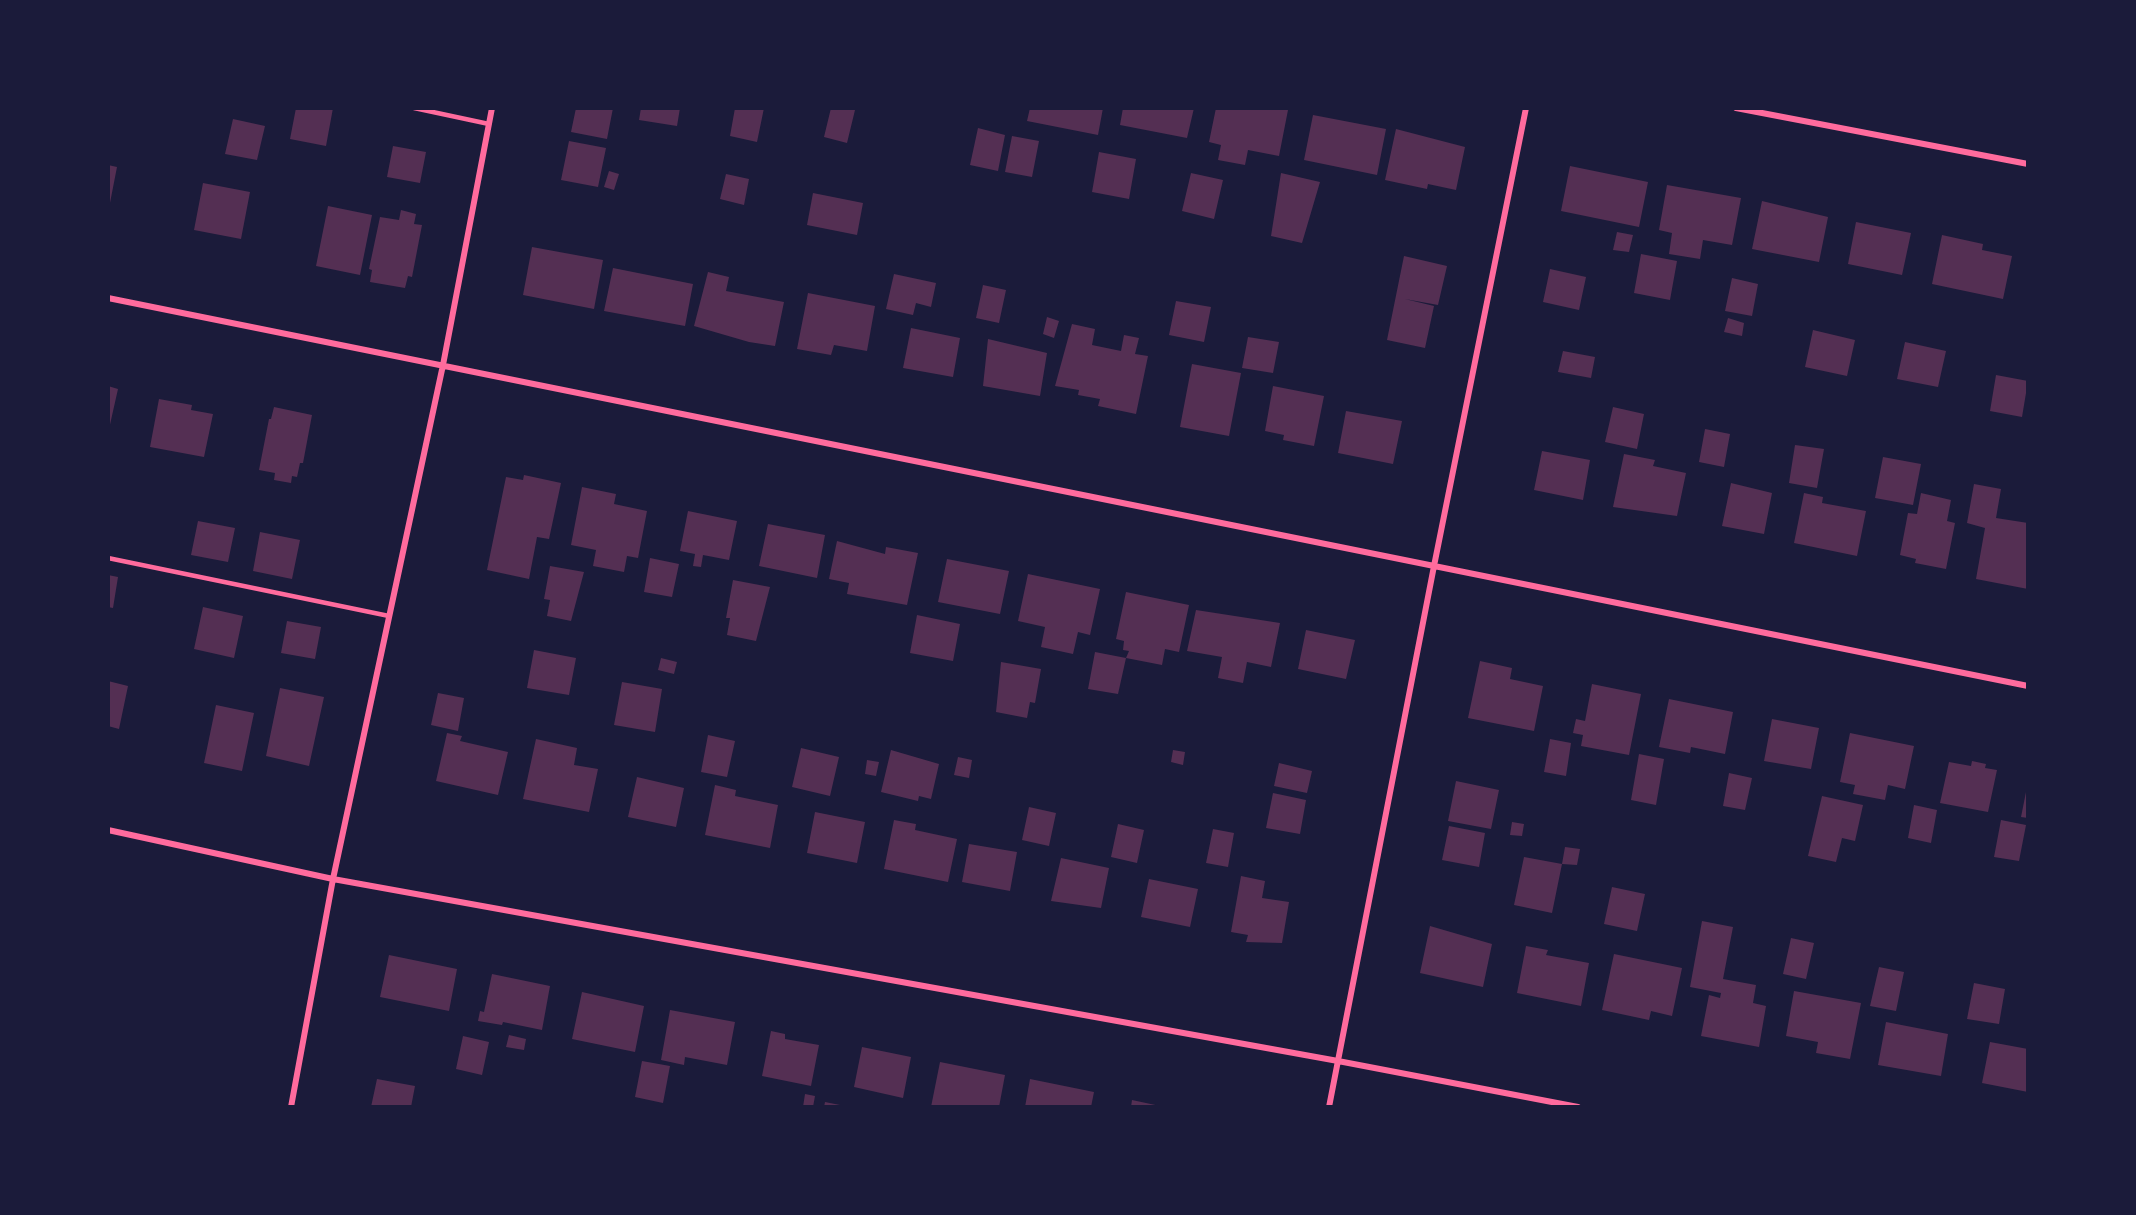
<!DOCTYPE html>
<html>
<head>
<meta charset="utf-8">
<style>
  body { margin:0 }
  #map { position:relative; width:2136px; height:1215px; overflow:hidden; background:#1b1b3a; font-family:Poppins,sans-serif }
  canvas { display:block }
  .frame { position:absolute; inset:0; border:110px solid #1b1b3a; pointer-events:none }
</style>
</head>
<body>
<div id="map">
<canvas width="2136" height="1215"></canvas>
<div class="frame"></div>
</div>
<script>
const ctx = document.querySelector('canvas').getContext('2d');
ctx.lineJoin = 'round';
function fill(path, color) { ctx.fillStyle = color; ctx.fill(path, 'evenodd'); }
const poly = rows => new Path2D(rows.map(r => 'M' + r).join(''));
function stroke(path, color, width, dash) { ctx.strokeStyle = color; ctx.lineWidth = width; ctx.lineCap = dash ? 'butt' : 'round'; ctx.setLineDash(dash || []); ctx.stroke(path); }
const building = poly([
  [296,108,333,108,326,146,290,139],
  [576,108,613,108,607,139,571,132],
  [641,108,680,108,677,126,639,120],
  [735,108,764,108,757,142,730,136],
  [831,108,855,110,847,143,824,137],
  [1030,108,1103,108,1098,135,1027,121],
  [1123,108,1194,108,1187,138,1120,125],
  [1216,108,1279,108,1288,110,1279,156,1248,150,1245,165,1218,160,1221,145,1209,142],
  [1313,115,1386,129,1377,175,1304,160],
  [233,119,265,126,257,160,225,154],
  [978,128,1005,135,998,171,970,165],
  [1396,129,1465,147,1456,190,1428,184,1427,189,1385,180],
  [1012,136,1039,141,1032,177,1005,172],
  [569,141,606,148,598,187,561,180],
  [393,146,426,152,420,183,387,177],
  [1099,152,1136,159,1129,199,1092,192],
  [108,165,117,167,109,208,108,208],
  [1570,166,1648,182,1639,227,1561,211],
  [609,171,619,174,614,190,604,187],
  [1191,173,1223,180,1214,219,1182,211],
  [1281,173,1320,182,1302,243,1271,236],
  [726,174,749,179,744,205,720,199],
  [203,183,250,192,241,239,194,230],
  [1667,185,1741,198,1732,245,1703,240,1700,259,1669,254,1672,233,1659,230],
  [813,193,863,203,857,235,807,225],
  [1762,201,1828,217,1819,262,1752,249],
  [328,206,372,215,360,275,316,266],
  [401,210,416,214,414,224,422,225,412,277,408,276,405,288,370,282,372,270,369,269,380,217,399,220],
  [1856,222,1911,233,1902,275,1848,264],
  [1617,232,1633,235,1629,252,1613,250],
  [1942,235,1983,244,1982,250,2012,256,2003,299,1932,284],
  [532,247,603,260,594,309,523,295],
  [1641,254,1677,261,1670,300,1634,293],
  [1404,256,1447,266,1438,305,1405,299,1434,306,1425,348,1387,340],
  [613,268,693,284,685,326,604,311],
  [1550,269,1586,277,1579,310,1543,302],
  [708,272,729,277,726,291,784,302,775,346,749,342,694,326],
  [894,274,936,283,931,307,916,303,913,315,886,309],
  [1732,278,1758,284,1752,316,1725,311],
  [983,285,1006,290,999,323,976,318],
  [808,293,875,306,867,351,834,345,831,355,797,349],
  [1176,301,1211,307,1204,342,1169,335],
  [1047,317,1059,321,1054,338,1043,334],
  [1728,318,1744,323,1742,336,1724,332],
  [1072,324,1095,329,1092,345,1121,351,1124,335,1139,338,1135,354,1148,356,1136,414,1098,406,1100,399,1078,395,1079,390,1055,386],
  [911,328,960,338,953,377,903,368],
  [1813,330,1855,340,1847,376,1805,367],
  [1248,337,1279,342,1273,373,1242,368],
  [988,339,1047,353,1040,396,983,386],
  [1905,342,1946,351,1938,387,1897,379],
  [1563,351,1595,357,1591,378,1558,372],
  [1192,364,1241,373,1229,436,1180,427],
  [1996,375,2028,381,2022,417,1990,411],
  [108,386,118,389,109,429,108,429],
  [1273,386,1324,396,1314,446,1283,440,1284,435,1265,431],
  [159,399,192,405,191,410,213,414,204,457,150,447],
  [274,407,312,415,303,463,300,463,297,477,292,476,291,483,274,480,275,473,259,470,269,419,271,419],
  [1613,407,1644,414,1637,449,1605,442],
  [1346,411,1402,421,1393,464,1338,453],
  [1705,429,1730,434,1724,467,1699,462],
  [1795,445,1824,449,1817,488,1789,483],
  [1542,451,1590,460,1583,500,1534,490],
  [1624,454,1655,460,1653,466,1686,473,1677,516,1613,507],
  [1883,457,1921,464,1913,505,1875,498],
  [524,475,561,483,549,539,537,537,529,579,487,570,506,477,523,480],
  [1731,483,1772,493,1764,534,1722,526],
  [1974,484,2001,489,1996,518,2028,523,2028,589,1976,579,1985,528,1967,523],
  [582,487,616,494,614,504,647,511,638,558,627,556,624,572,593,566,596,550,571,545],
  [1804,493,1823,497,1822,503,1866,511,1857,556,1794,543],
  [1921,493,1951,500,1947,521,1955,523,1946,569,1915,563,1916,559,1900,555,1908,513,1917,514],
  [688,511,737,521,729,560,703,555,701,567,693,566,695,554,680,551],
  [198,521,235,528,228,562,191,555],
  [768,524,825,535,817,578,759,566],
  [260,532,300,540,292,579,253,571],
  [837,541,885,554,886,547,918,553,907,605,847,594,849,583,829,579],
  [650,558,679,564,672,597,644,592],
  [947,559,1009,571,1000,614,938,602],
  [550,566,584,572,571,621,547,616,550,600,544,599],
  [1028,574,1100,589,1090,635,1078,632,1073,654,1041,647,1045,627,1018,621],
  [108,575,118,577,113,608,108,607],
  [733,580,770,587,756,641,727,635,730,618,726,618],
  [1126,592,1189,605,1179,652,1165,649,1162,665,1126,658,1129,651,1123,650,1124,641,1116,639],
  [203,607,243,616,234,658,194,649],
  [1196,610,1280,623,1271,667,1247,662,1243,683,1218,678,1222,657,1187,651],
  [917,615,960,624,953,661,910,653],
  [287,621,321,627,315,659,281,653],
  [1306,630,1355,640,1346,679,1298,669],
  [534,650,576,658,569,695,527,688],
  [1095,652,1126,658,1118,694,1088,689],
  [661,658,677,662,674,674,658,670],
  [1480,661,1512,668,1510,679,1543,686,1534,731,1468,718],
  [1001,662,1041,669,1035,703,1030,702,1027,718,996,712],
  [108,681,128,686,119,729,108,726],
  [622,682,662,689,655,732,614,725],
  [1592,684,1641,694,1629,755,1581,746,1583,735,1573,733,1576,719,1585,721],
  [280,688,324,697,309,766,266,756],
  [438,693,464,698,458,731,431,725],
  [1669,699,1733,712,1725,754,1691,747,1690,753,1659,747],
  [216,705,254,713,242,771,204,763],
  [1772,719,1819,728,1811,769,1764,761],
  [447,733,462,736,460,741,508,752,498,795,436,781],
  [1850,733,1914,746,1905,789,1888,785,1885,800,1853,794,1855,785,1840,782],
  [708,735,735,741,727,777,701,772],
  [536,739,577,748,574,765,598,769,589,812,523,799],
  [1550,739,1571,743,1566,776,1544,772],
  [801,748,839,757,830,796,792,787],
  [891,750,939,764,931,799,919,796,918,801,881,792],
  [1173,750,1185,752,1183,765,1171,762],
  [1639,754,1664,759,1656,805,1631,800],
  [958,757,972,760,969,778,954,775],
  [867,760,879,762,876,776,865,774],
  [1972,761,1986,764,1985,768,1997,770,1988,812,1940,803,1949,762,1971,766],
  [1279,763,1312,771,1307,793,1274,786],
  [1729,773,1752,778,1745,810,1723,806],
  [637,777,684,788,676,827,628,817],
  [1456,781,1499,790,1491,829,1448,821],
  [715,785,736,790,735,796,778,805,770,848,705,835],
  [2027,787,2028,788,2028,818,2021,817],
  [1273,793,1306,800,1300,834,1266,828],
  [1822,796,1863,805,1855,841,1842,838,1836,862,1808,856],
  [1914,805,1937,810,1931,843,1908,838],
  [1029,807,1056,813,1049,846,1022,840],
  [815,812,865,822,857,863,807,853],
  [894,820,916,824,915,830,957,839,948,882,884,869],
  [2001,820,2026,825,2019,861,1994,857],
  [1512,822,1524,824,1522,836,1510,835],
  [1118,824,1144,830,1137,863,1111,857],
  [1449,826,1485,833,1479,867,1442,860],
  [1213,829,1234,833,1228,867,1206,863],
  [969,844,1017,852,1010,891,962,882],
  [1565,847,1580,849,1577,865,1562,864],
  [1524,857,1562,864,1552,913,1514,905],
  [1061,858,1109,868,1101,908,1051,901],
  [1241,876,1265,881,1262,898,1289,902,1282,943,1246,942,1248,935,1231,932],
  [1149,879,1198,889,1190,927,1141,917],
  [1612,887,1645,894,1637,931,1604,924],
  [1702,921,1733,927,1723,979,1756,985,1753,1003,1766,1006,1759,1047,1701,1036,1709,995,1720,998,1721,993,1690,987],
  [1430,926,1492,944,1483,987,1420,973],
  [1791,938,1814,943,1806,979,1783,974],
  [1526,946,1548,950,1546,955,1589,963,1581,1006,1517,993],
  [1614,954,1682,968,1672,1016,1651,1011,1649,1020,1602,1010],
  [389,955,457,969,449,1011,380,997],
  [1879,967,1904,972,1896,1011,1870,1006],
  [492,974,550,986,542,1030,503,1022,502,1025,478,1021,480,1011,484,1012],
  [1974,983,2005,989,1999,1024,1967,1019],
  [1794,991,1861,1003,1850,1059,1816,1053,1818,1042,1786,1036],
  [582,992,644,1006,635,1052,572,1039],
  [670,1010,735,1022,727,1065,685,1057,684,1065,661,1060],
  [1886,1022,1948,1034,1941,1076,1878,1065],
  [771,1031,785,1034,785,1039,819,1045,811,1086,762,1076],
  [509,1035,526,1039,524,1050,506,1047],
  [463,1036,489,1042,482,1075,456,1069],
  [1990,1042,2028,1049,2028,1092,1982,1083],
  [862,1047,911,1057,903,1098,854,1087],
  [642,1061,670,1066,663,1103,635,1097],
  [940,1062,1005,1075,999,1107,931,1107],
  [377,1079,415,1086,411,1107,371,1107],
  [1030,1079,1094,1092,1091,1107,1025,1107],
  [805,1094,815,1096,813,1107,803,1107],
  [1132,1100,1160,1106,1160,1107,1131,1107],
  [825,1102,845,1106,845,1107,824,1107]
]);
const service = poly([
  [414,108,489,124],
  [108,558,389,616]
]);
const minor = poly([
  [1736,108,2028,164],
  [108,298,2028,686],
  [108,830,333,879,1338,1061,1578,1107],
  [291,1107,333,879,443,365,492,108],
  [1329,1107,1434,566,1526,108]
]);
fill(building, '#542f53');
stroke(service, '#ff6b9d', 4.5);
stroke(minor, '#ff6b9d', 6);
</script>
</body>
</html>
